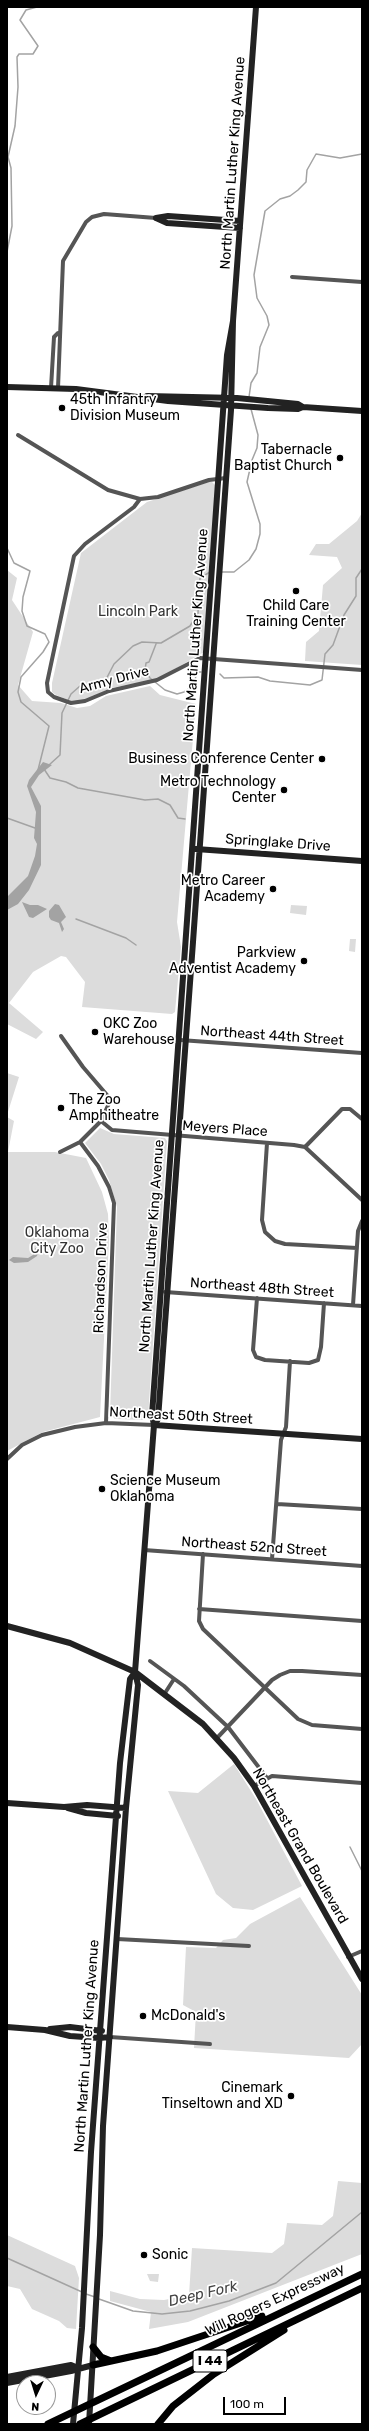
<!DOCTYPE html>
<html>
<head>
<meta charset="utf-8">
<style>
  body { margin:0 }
  #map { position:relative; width:369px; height:2431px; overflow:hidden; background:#fff; font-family:Rubik,sans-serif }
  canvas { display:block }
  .frame { position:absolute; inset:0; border:8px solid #000; pointer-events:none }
  .north { position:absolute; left:16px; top:2375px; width:40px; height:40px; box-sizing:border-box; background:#fff; border:1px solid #999; border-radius:50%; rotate:184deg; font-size:11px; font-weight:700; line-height:16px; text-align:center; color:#000 }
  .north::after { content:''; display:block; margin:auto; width:14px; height:18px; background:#000; clip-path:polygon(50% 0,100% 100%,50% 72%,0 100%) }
  .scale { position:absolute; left:223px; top:2397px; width:63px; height:18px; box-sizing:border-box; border:2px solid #000; border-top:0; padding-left:5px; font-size:12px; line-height:14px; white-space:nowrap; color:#000; -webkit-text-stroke:3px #fff; paint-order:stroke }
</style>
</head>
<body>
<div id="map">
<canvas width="369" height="2431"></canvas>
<div class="frame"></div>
<div class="north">N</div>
<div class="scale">100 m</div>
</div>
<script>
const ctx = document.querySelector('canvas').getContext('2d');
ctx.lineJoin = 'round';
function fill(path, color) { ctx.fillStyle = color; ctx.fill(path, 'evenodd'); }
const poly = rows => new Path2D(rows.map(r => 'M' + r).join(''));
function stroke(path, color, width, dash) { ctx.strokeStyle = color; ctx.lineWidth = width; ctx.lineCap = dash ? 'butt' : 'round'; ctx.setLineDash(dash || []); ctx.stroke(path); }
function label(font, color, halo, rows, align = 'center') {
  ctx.font = font + ' Rubik,sans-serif'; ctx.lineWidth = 3.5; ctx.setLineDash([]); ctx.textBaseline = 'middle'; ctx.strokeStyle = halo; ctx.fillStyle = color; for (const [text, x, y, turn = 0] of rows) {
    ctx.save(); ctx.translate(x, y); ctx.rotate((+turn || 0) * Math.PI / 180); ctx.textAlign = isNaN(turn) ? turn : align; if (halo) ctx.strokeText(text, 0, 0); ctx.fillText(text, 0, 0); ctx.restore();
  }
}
const green = poly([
  [209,482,212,482,216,486,204,652,158,679,111,688,86,700,73,702,56,695,52,692,52,683,81,553,147,502],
  [362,513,362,665,305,661,306,642,319,631,323,585,342,568,337,557,309,555,316,544,329,544,357,521],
  [7,570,17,578,12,600,33,632,18,685,32,701,61,703,77,708,90,706,106,696,150,686,160,695,196,704,177,922,181,947,175,1012,172,1014,82,1007,85,982,66,957,61,956,33,972,9,1003,43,1032,36,1039,7,1024],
  [291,905,307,906,306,915,290,913],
  [350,939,356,939,355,952,349,951],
  [7,1073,19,1077,7,1115],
  [7,1117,14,1121,8,1152,55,1152,86,1158,102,1192,108,1214,109,1240,100,1417,43,1432,7,1451],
  [100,1128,114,1134,165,1138,167,1141,148,1417,142,1420,115,1419,110,1414,117,1207,109,1180,101,1164,85,1143],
  [234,1764,256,1799,302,1886,253,1910,233,1908,216,1894,168,1791,198,1793],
  [300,1897,362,1995,362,2044,349,2058,194,2048,196,2012,183,2005,186,1947,216,1948,223,1940,236,1938,250,1924],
  [338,2181,362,2183,362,2254,188,2322,149,2329,151,2312,110,2301,110,2291,140,2299,164,2300,189,2295,192,2248,272,2253,284,2244,287,2223,322,2225,333,2216],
  [7,2235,75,2266,79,2278,76,2329,67,2328,59,2321,32,2309,20,2289,7,2286],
  [147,2274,159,2274,158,2282,150,2281]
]);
const water = poly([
  [43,762,52,765,39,775,31,787,41,806,41,865,29,890,18,904,7,910,7,897,28,876,35,856,37,844,34,838,36,812,27,786,29,780],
  [22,902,30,905,38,905,47,909,33,918,29,917],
  [55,904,59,905,66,917,61,922,64,929,62,932,59,923,51,920,49,917,49,911],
  [35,1248,39,1250,37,1256,28,1262,14,1263,9,1260,13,1257,28,1258,33,1255]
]);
const stream = poly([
  [7,252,12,226,11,168,8,157,15,126,18,87,17,57,19,54,33,54,38,46,20,20,26,10,37,7],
  [249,397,251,383,257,373,260,347,269,325,267,316,257,298,254,275,265,211,280,199,290,196,298,190,306,182,307,170,316,154,340,158,362,154],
  [7,548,14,563,30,571,23,597,22,611,27,626,45,634,49,642,43,652,21,677,18,692,21,702,49,726,38,770],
  [222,572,234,572,249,560,256,549,260,534,260,524,247,482,252,460,257,448,258,435,251,409],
  [156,644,149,662,146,663,145,670,150,678,165,690,177,694,184,692,195,685,196,672,201,672],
  [220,674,224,678,258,677,270,681,310,685,322,680,325,654,333,645,344,615,356,596,356,578,362,569],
  [49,765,60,755,62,713,71,694,80,686,102,687,114,664,133,646,142,642,161,643,190,626,198,613,200,578,210,572],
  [44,769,50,778,66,782,78,788,145,800,158,799,170,805,178,818,185,819],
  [7,818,35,828],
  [76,919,126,938,136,945],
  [350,1847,362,1871],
  [362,1898,362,1916],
  [7,2258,82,2292],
  [86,2294,95,2297],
  [99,2299,133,2311,162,2314,190,2311,229,2301,276,2283,362,2212]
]);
const street = poly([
  [292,277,362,282],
  [51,388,54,337,58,333],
  [58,388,63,261,86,222,92,217,104,214,156,218],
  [18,435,108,490,140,499,158,497,209,480,226,478],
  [140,499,134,507,85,544,74,556,47,683,48,692,54,697,71,703,85,701,109,691,157,680,200,658,362,670],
  [61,1036,83,1067,107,1095,110,1101,101,1121,112,1130,294,1145,305,1147,362,1200],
  [180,1040,362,1053],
  [80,1142,98,1166,109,1187,114,1203,106,1423],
  [267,1143,262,1220,265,1232,275,1241,285,1244,357,1248],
  [305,1147,342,1109,350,1109,362,1119],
  [60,1152,80,1142,101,1121],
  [165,1292,362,1306],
  [257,1298,253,1350,256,1357,265,1360,309,1363,318,1360,321,1347,324,1303],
  [353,1305,358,1231,362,1221],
  [7,1459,22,1445,42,1435,75,1427,106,1423,154,1425],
  [277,1504,362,1509],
  [144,1550,362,1566],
  [203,1554,199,1621,203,1629,298,1719,312,1725,362,1729],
  [272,1559,281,1440,286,1427,290,1361],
  [199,1609,362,1621],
  [150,1661,184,1686,228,1727,267,1778],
  [165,1693,174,1679],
  [217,1738,272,1680,280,1675,290,1671,302,1671,362,1675],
  [254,1786,272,1776,362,1783],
  [117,1939,249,1946],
  [348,1957,362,1951],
  [110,2037,210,2044]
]);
const secondary = poly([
  [156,218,167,223,240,228],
  [156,218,168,216,240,221],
  [7,387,76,389,168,401,268,408,298,409,303,407],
  [147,396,237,398,298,404,303,407,362,411],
  [196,849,362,861],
  [154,1425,158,1419,193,942,231,410,233,321,256,7],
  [154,1425,362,1439],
  [7,1626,70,1643,135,1672,203,1724,234,1758,254,1786,362,1979],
  [7,1803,64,1807,87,1805,126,1808],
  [68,1808,86,1813,118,1816],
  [7,2027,45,2030,70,2036,99,2038,110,2037],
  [50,2029,70,2027,102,2031],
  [7,2377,71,2365,78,2368],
  [7,2383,71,2371,93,2365],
  [73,2424,82,2328,91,2152,120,1763,130,1679,135,1672],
  [89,2424,100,2235,103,2126,126,1808,138,1685,135,1672,154,1425,152,1415,227,355,233,321]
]);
const highway = poly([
  [93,2347,101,2357,111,2361],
  [93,2365,157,2351,262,2316],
  [48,2424,362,2274],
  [80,2424,362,2288],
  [158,2424,173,2406,214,2374,284,2330]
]);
const markers = [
  [62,408,4,"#000"],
  [340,458,4,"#000"],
  [296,591,4,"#000"],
  [322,759,4,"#000"],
  [284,790,4,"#000"],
  [273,889,4,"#000"],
  [304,961,4,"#000"],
  [95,1032,4,"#000"],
  [61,1108,4,"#000"],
  [102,1489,4,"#000"],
  [143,2016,4,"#000"],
  [291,2096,4,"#000"],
  [144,2255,4,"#000"]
];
const shields = [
  [210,2361,34]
];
const shieldNames = [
  ["I 44",210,2361]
];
const streetNames = [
  ["North Martin Luther King Avenue",233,163,-86],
  ["North Martin Luther King Avenue",196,635,-86],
  ["Army Drive",114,680,-15],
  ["Springlake Drive",278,843,4],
  ["Northeast 44th Street",272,1036,4],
  ["Meyers Place",225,1129,4],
  ["North Martin Luther King Avenue",152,1246,-86],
  ["Richardson Drive",101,1278,-88],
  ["Northeast 48th Street",262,1288,4],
  ["Northeast 50th Street",181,1416,3],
  ["Northeast 52nd Street",254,1547,4],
  ["Northeast Grand Boulevard",300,1846,60],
  ["North Martin Luther King Avenue",87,2046,-86],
  ["Will Rogers Expressway",275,2300,-25]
];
const poiNames = [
  ["45th Infantry",70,400],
  ["Division Museum",70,416],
  ["Tabernacle",332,450,"right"],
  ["Baptist Church",332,466,"right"],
  ["Child Care",296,606,"center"],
  ["Training Center",296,622,"center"],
  ["Business Conference Center",314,759,"right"],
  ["Metro Technology",276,782,"right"],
  ["Center",276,798,"right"],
  ["Metro Career",265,881,"right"],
  ["Academy",265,897,"right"],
  ["Parkview",296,953,"right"],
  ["Adventist Academy",296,969,"right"],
  ["OKC Zoo",103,1024],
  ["Warehouse",103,1040],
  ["The Zoo",69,1100],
  ["Amphitheatre",69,1116],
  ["Science Museum",110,1481],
  ["Oklahoma",110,1497],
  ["McDonald's",151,2016],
  ["Cinemark",283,2088,"right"],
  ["Tinseltown and XD",283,2104,"right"],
  ["Sonic",152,2255]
];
const parkNames = [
  ["Lincoln Park",138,612],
  ["Oklahoma",57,1233],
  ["City Zoo",57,1249]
];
const waterNames = [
  ["Deep Fork",203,2294,-13]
];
fill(green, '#dcdcdc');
fill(water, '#a3a3a3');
stroke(stream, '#a3a3a3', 1.5);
stroke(street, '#555', 4);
stroke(secondary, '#222', 6);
stroke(highway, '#000', 7);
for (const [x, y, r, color] of markers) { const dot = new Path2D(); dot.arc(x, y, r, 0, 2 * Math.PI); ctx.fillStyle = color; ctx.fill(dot); stroke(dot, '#fff', 1.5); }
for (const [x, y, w] of shields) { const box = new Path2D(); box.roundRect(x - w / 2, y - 11, w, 22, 3); ctx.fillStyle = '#fff'; ctx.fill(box); stroke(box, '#000', 1); }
label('bold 13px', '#000', null, shieldNames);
label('14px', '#000', '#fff', streetNames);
label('14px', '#000', '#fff', poiNames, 'left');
label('14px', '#333', '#fff', parkNames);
label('italic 15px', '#444', '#fff', waterNames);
</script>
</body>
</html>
